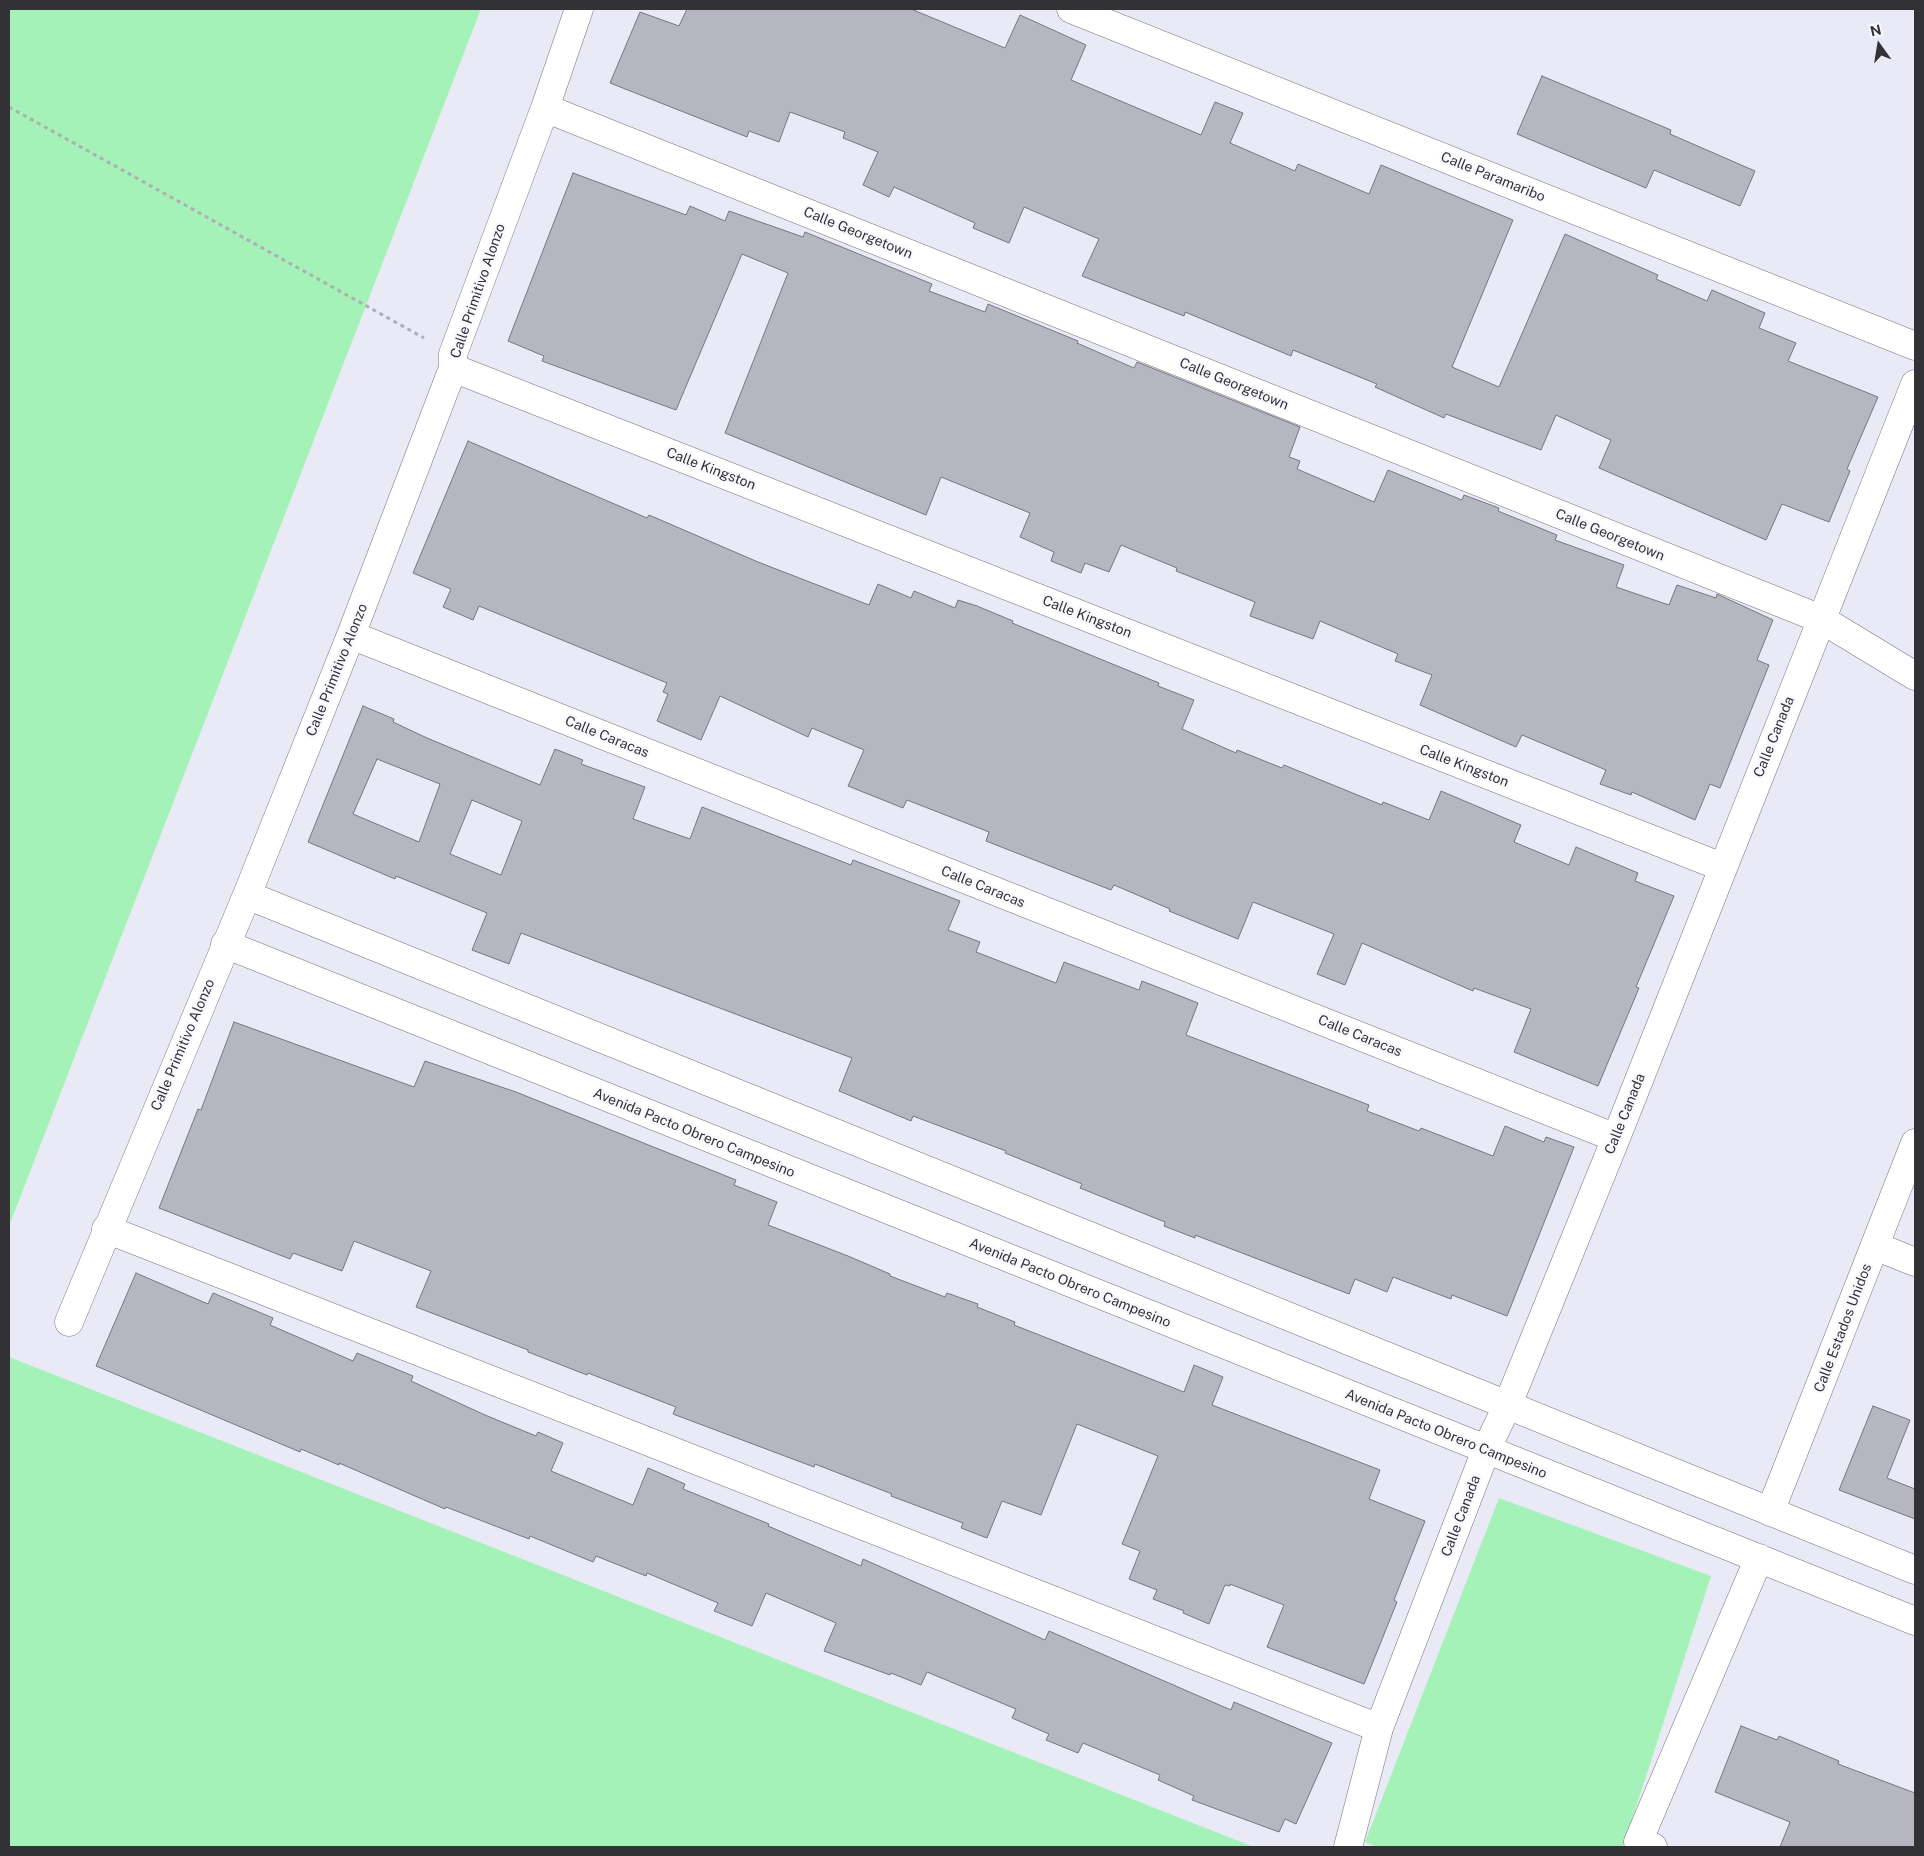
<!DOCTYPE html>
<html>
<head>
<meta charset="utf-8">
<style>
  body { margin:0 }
  #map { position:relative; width:1924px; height:1856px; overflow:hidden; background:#eaeaf6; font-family:"Public Sans",sans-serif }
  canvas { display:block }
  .frame { position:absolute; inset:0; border:10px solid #323236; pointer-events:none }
  .north { position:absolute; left:1854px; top:20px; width:50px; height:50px; -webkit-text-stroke:4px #f8f8ff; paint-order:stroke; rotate:347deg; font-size:14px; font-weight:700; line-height:20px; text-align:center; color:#323236 }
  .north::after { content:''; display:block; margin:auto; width:18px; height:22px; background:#323236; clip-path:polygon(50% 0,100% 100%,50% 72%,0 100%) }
</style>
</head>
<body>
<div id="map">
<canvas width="1924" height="1856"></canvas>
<div class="frame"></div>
<div class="north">N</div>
</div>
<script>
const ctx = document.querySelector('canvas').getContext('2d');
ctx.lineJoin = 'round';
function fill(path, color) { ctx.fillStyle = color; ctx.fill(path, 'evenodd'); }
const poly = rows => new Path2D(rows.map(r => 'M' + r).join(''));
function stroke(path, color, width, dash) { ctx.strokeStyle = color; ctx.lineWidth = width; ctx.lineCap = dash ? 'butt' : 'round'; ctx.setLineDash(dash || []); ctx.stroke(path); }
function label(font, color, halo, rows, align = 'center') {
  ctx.font = font + ' "Public Sans",sans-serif'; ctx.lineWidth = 5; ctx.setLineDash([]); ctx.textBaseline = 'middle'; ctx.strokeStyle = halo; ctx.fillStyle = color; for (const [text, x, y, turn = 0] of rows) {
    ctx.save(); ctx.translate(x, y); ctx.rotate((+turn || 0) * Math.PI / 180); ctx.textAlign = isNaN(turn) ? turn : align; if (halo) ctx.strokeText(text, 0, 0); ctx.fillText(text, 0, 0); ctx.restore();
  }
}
const green = poly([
  [9,9,481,9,9,1226],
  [9,1357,1254,1847,9,1847],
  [1499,1498,1711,1576,1623,1847,1377,1847,1365,1842]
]);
const building = poly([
  [687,9,911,9,1005,48,1020,15,1086,45,1071,80,1201,135,1215,102,1243,113,1230,143,1295,171,1298,164,1369,194,1381,165,1513,220,1452,367,1499,387,1565,234,1658,275,1656,279,1707,301,1712,290,1765,313,1759,328,1796,343,1788,361,1878,397,1847,469,1850,471,1829,522,1782,504,1766,540,1599,468,1611,440,1556,415,1541,450,1446,414,1444,418,1375,387,1377,384,1293,350,1291,356,1185,312,1184,316,1082,276,1099,239,1024,207,1009,243,973,228,975,223,894,187,889,197,863,185,878,152,843,138,845,132,790,112,779,142,749,131,747,137,610,83,640,12,679,26,687,9],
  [1542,76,1671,130,1670,134,1755,171,1740,206,1654,170,1646,188,1517,134,1542,76],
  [573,173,686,215,690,206,725,221,729,211,803,237,805,232,932,284,929,291,985,312,988,304,1078,341,1077,343,1134,368,1137,362,1300,427,1289,457,1300,461,1297,469,1374,502,1388,470,1462,500,1464,495,1499,508,1498,511,1557,535,1555,540,1624,565,1616,587,1669,605,1677,585,1716,598,1717,594,1773,620,1757,660,1769,665,1720,788,1710,784,1695,820,1632,792,1631,795,1600,784,1606,770,1522,735,1516,747,1420,705,1432,675,1395,661,1398,654,1320,621,1313,639,1250,616,1255,602,1176,571,1177,568,1121,545,1109,572,1085,563,1081,573,1051,561,1054,552,1020,537,1030,513,941,477,926,515,725,433,788,273,742,254,676,410,542,361,544,356,508,341,573,173],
  [468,441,647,518,649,515,758,562,869,605,878,584,911,598,914,591,955,608,958,600,977,606,1013,621,1012,623,1159,683,1158,686,1194,700,1182,729,1236,753,1237,750,1282,768,1284,765,1382,805,1383,802,1429,820,1441,791,1521,825,1514,842,1569,865,1576,847,1638,873,1635,881,1674,896,1636,987,1639,988,1598,1086,1514,1052,1531,1009,1474,988,1473,991,1362,943,1345,985,1317,974,1334,934,1253,902,1238,939,1169,911,1170,909,1114,885,1111,890,986,841,989,832,907,800,903,808,848,786,864,750,812,728,808,737,720,696,701,740,657,721,668,694,663,692,667,683,479,606,473,620,443,607,451,589,413,573,468,441],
  [363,706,394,719,393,722,427,738,540,785,555,749,583,760,581,764,645,787,633,819,690,839,702,807,851,865,853,860,942,894,960,901,948,930,980,942,976,952,1056,983,1064,962,1139,990,1142,981,1198,1003,1186,1035,1369,1105,1367,1111,1419,1131,1421,1128,1493,1156,1505,1126,1544,1142,1546,1137,1574,1147,1507,1316,1452,1295,1451,1299,1393,1277,1387,1292,1355,1279,1349,1294,1195,1235,1195,1238,1164,1226,1165,1222,1080,1188,1082,1184,1005,1153,1006,1151,913,1116,911,1121,839,1091,852,1058,521,933,509,964,472,950,487,913,396,876,395,879,308,842,363,706],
  [377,759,440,784,419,842,353,814,377,759],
  [472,800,522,821,501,875,450,854,472,800],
  [234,1022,414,1087,425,1061,516,1092,736,1180,734,1185,777,1202,768,1225,848,1256,890,1274,890,1276,945,1297,947,1293,978,1304,977,1307,1015,1322,1014,1325,1184,1392,1194,1365,1223,1377,1212,1405,1380,1470,1369,1499,1425,1521,1394,1600,1397,1602,1364,1684,1267,1647,1284,1605,1230,1584,1230,1586,1225,1585,1209,1624,1183,1613,1184,1611,1153,1599,1157,1590,1129,1579,1140,1551,1122,1544,1158,1456,1077,1424,1041,1515,1002,1501,987,1538,961,1528,963,1523,891,1496,892,1494,815,1464,814,1467,673,1414,676,1407,588,1373,587,1375,528,1352,528,1350,416,1307,431,1271,354,1241,342,1271,293,1253,290,1259,159,1208,198,1109,201,1110,234,1022],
  [136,1273,208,1304,213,1293,273,1318,270,1325,353,1361,357,1353,413,1376,411,1381,485,1415,536,1436,538,1432,563,1443,551,1471,633,1505,648,1468,685,1484,683,1489,769,1524,768,1526,861,1566,863,1559,1045,1640,1049,1631,1231,1710,1234,1702,1332,1743,1296,1824,1285,1819,1279,1832,1192,1800,1194,1796,1158,1780,1160,1775,1083,1743,1078,1753,1046,1740,1049,1734,1012,1718,1016,1709,927,1672,921,1685,891,1673,890,1675,824,1651,836,1623,766,1593,752,1626,714,1611,718,1603,647,1573,646,1576,596,1556,593,1562,530,1536,529,1539,446,1507,445,1509,339,1463,339,1465,301,1449,300,1452,96,1366,136,1273],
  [1873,1406,1910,1420,1887,1478,1915,1489,1915,1519,1839,1490,1873,1406],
  [1741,1726,1777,1740,1779,1736,1839,1761,1838,1764,1915,1793,1915,1847,1780,1847,1790,1822,1715,1792,1741,1726]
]);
const path = poly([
  [9,107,424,338]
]);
const minor = poly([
  [1071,9,1915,346],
  [545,108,1821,619,1915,676],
  [453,368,1722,867],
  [351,635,1616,1138],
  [247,895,1915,1570],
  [225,944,1915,1621],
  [106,1229,1379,1728],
  [1875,1246,1915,1262],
  [69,1322,247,895,351,635,453,368,453,354,545,108,579,9],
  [1770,1512,1915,1143],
  [1348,1847,1379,1728,1486,1450,1508,1404,1616,1138,1915,384],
  [1653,1847,1638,1842,1759,1558]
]);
const streetNames = [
  ["Calle Paramaribo",1493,177,22],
  ["Calle Georgetown",858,233,22],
  ["Calle Primitivo Alonzo",478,291,-71],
  ["Calle Georgetown",1234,384,22],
  ["Calle Kingston",711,469,21],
  ["Calle Georgetown",1610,535,22],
  ["Calle Kingston",1087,617,21],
  ["Calle Primitivo Alonzo",337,670,-68],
  ["Calle Caracas",607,737,22],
  ["Calle Canada",1774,737,-68],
  ["Calle Kingston",1464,766,21],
  ["Calle Caracas",983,887,22],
  ["Calle Caracas",1360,1036,22],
  ["Calle Primitivo Alonzo",183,1045,-67],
  ["Calle Canada",1625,1114,-68],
  ["Avenida Pacto Obrero Campesino",694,1133,22],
  ["Avenida Pacto Obrero Campesino",1070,1283,22],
  ["Calle Estados Unidos",1843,1328,-69],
  ["Avenida Pacto Obrero Campesino",1446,1434,22],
  ["Calle Canada",1461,1516,-69]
];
fill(green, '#a5f2b9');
fill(building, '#b6b6c1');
stroke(building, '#767680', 1);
stroke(minor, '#767680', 29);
stroke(path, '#aeaeb7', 3, [4, 4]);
stroke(minor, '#fff', 28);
label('14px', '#323236', '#f8f8ff', streetNames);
</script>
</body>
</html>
